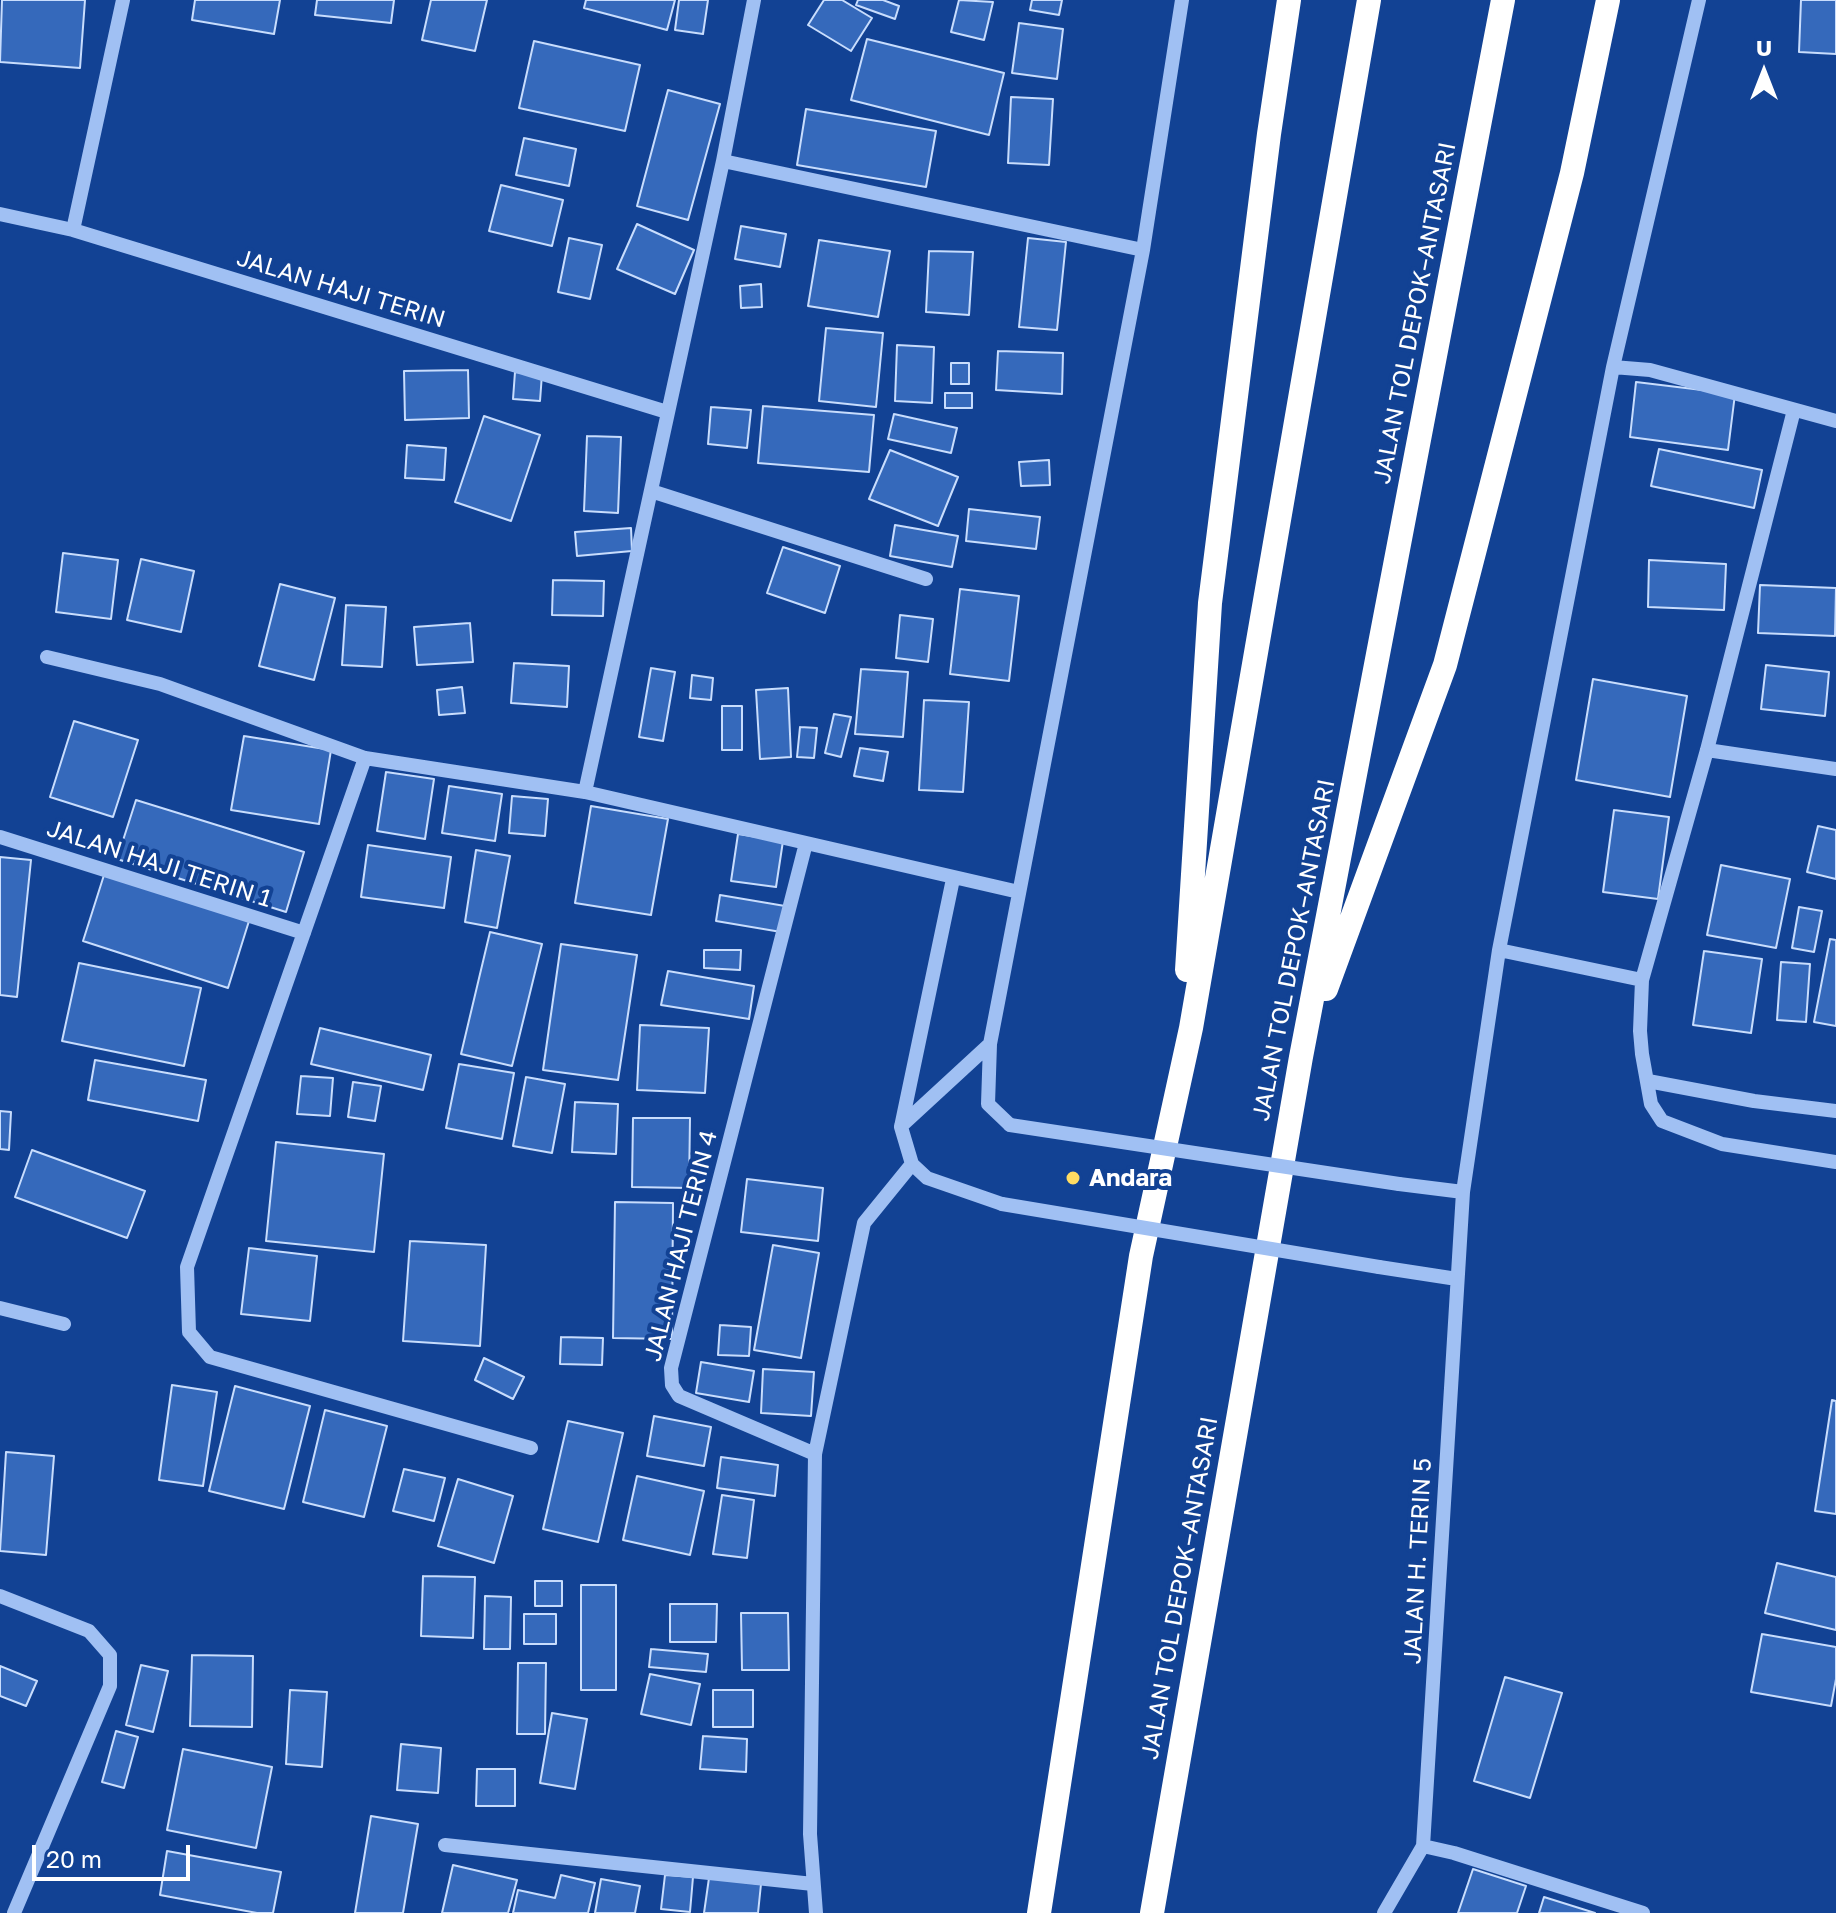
<!DOCTYPE html>
<html>
<head>
<meta charset="utf-8">
<style>
  body { margin:0 }
  #map { position:relative; width:1836px; height:1913px; overflow:hidden; background:#124294; font-family:"Golos Text",sans-serif }
  canvas { display:block }
  .north { position:absolute; left:1724px; top:32px; width:80px; height:80px; -webkit-text-stroke:6px #124294; paint-order:stroke; rotate:0deg; font-size:22px; font-weight:700; line-height:32px; text-align:center; color:#fff }
  .north::after { content:''; display:block; margin:auto; width:28px; height:36px; background:#fff; clip-path:polygon(50% 0,100% 100%,50% 72%,0 100%) }
  .scale { position:absolute; left:32px; top:1845px; width:158px; height:36px; box-sizing:border-box; border:4px solid #fff; border-top:0; padding-left:10px; font-size:24px; line-height:28px; white-space:nowrap; color:#fff; -webkit-text-stroke:6px #124294; paint-order:stroke }
</style>
</head>
<body>
<div id="map">
<canvas width="1836" height="1913"></canvas>
<div class="north">U</div>
<div class="scale">20 m</div>
</div>
<script>
const ctx = document.querySelector('canvas').getContext('2d');
ctx.lineJoin = 'round';
function fill(path, color) { ctx.fillStyle = color; ctx.fill(path, 'evenodd'); }
const poly = rows => new Path2D(rows.map(r => 'M' + r).join(''));
function stroke(path, color, width, dash) { ctx.strokeStyle = color; ctx.lineWidth = width; ctx.lineCap = dash ? 'butt' : 'round'; ctx.setLineDash(dash || []); ctx.stroke(path); }
function label(font, color, halo, rows, align = 'center') {
  ctx.font = font + ' "Golos Text",sans-serif'; ctx.lineWidth = 8; ctx.setLineDash([]); ctx.textBaseline = 'middle'; ctx.strokeStyle = halo; ctx.fillStyle = color; for (const [text, x, y, turn = 0] of rows) {
    ctx.save(); ctx.translate(x, y); ctx.rotate((+turn || 0) * Math.PI / 180); ctx.textAlign = isNaN(turn) ? turn : align; if (halo) ctx.strokeText(text, 0, 0); ctx.fillText(text, 0, 0); ctx.restore();
  }
}
const building = poly([
  [2,0,85,0,80,68,0,62,2,0],
  [195,0,280,0,274,34,192,20,195,0],
  [317,0,394,0,391,23,315,15,317,0],
  [431,0,487,0,475,51,422,40,431,0],
  [586,0,675,0,667,30,584,8,586,0],
  [679,0,708,0,703,34,675,30,679,0],
  [824,0,842,0,872,18,851,51,808,25,824,0],
  [858,0,883,0,899,6,895,19,856,5,858,0],
  [959,0,993,2,984,40,951,32,959,0],
  [1032,0,1062,0,1059,15,1030,10,1032,0],
  [1801,0,1836,0,1836,54,1799,52,1801,0],
  [1019,23,1063,29,1057,79,1012,73,1019,23],
  [867,39,1004,73,989,135,851,100,867,39],
  [534,41,640,65,625,131,519,108,534,41],
  [668,90,720,104,688,220,637,206,668,90],
  [1011,97,1053,99,1049,165,1008,163,1011,97],
  [806,109,936,131,926,187,797,165,806,109],
  [524,138,576,149,569,186,516,175,524,138],
  [501,185,563,200,552,246,489,231,501,185],
  [637,224,694,250,675,294,617,269,637,224],
  [741,226,786,234,780,267,735,259,741,226],
  [569,238,602,245,590,299,558,292,569,238],
  [1028,238,1066,242,1057,330,1019,327,1028,238],
  [819,240,890,251,878,317,808,306,819,240],
  [929,251,973,252,969,315,926,312,929,251],
  [761,284,762,307,741,308,740,286,761,284],
  [826,328,883,333,876,407,819,401,826,328],
  [897,345,934,347,932,403,895,401,897,345],
  [998,351,1063,353,1062,394,996,390,998,351],
  [951,363,969,363,969,384,951,384,951,363],
  [468,370,469,418,405,420,404,371,468,370],
  [515,372,542,374,540,401,513,399,515,372],
  [1636,382,1735,394,1728,450,1630,437,1636,382],
  [945,393,972,393,972,408,945,408,945,393],
  [763,406,874,415,869,472,758,463,763,406],
  [711,407,751,410,747,448,708,444,711,407],
  [894,414,957,428,951,453,888,439,894,414],
  [484,416,540,435,511,521,455,502,484,416],
  [587,436,621,437,618,513,584,511,587,436],
  [407,445,446,448,444,480,405,478,407,445],
  [1659,449,1762,470,1754,508,1651,486,1659,449],
  [890,450,958,477,938,526,869,499,890,450],
  [1049,460,1050,485,1021,486,1019,462,1049,460],
  [969,509,1040,517,1036,549,966,541,969,509],
  [895,525,958,536,952,567,890,556,895,525],
  [631,528,632,551,577,556,575,532,631,528],
  [783,547,840,566,825,613,767,593,783,547],
  [63,553,118,560,111,619,56,612,63,553],
  [141,559,194,571,181,632,127,620,141,559],
  [1649,560,1726,564,1724,610,1648,607,1649,560],
  [553,580,604,581,603,616,552,615,553,580],
  [280,584,335,598,314,680,259,666,280,584],
  [1760,585,1836,588,1835,636,1758,633,1760,585],
  [960,589,1019,596,1009,681,950,674,960,589],
  [346,605,386,607,382,667,342,665,346,605],
  [900,615,933,619,928,662,896,658,900,615],
  [470,623,473,662,417,665,414,627,470,623],
  [514,663,569,666,567,707,511,703,514,663],
  [1766,665,1829,672,1825,716,1761,709,1766,665],
  [651,668,675,672,663,741,639,737,651,668],
  [861,669,908,672,903,737,855,734,861,669],
  [692,675,713,678,711,700,690,698,692,675],
  [1593,679,1687,696,1670,797,1576,780,1593,679],
  [462,687,465,713,439,715,437,690,462,687],
  [788,688,791,757,760,759,756,690,788,688],
  [924,700,969,702,963,792,919,790,924,700],
  [722,706,742,706,742,750,722,750,722,706],
  [834,714,851,717,841,757,825,753,834,714],
  [74,721,138,740,113,817,50,797,74,721],
  [800,727,817,728,814,758,797,757,800,727],
  [244,736,331,750,319,824,231,810,244,736],
  [860,748,888,752,883,781,854,776,860,748],
  [386,772,434,779,425,839,377,831,386,772],
  [449,786,502,794,495,841,442,833,449,786],
  [512,796,548,799,545,836,509,833,512,796],
  [136,800,304,852,286,912,117,859,136,800],
  [591,806,668,819,651,915,575,903,591,806],
  [1614,810,1669,817,1658,899,1603,892,1614,810],
  [1818,826,1836,830,1836,879,1807,872,1818,826],
  [738,834,783,841,776,887,731,881,738,834],
  [368,845,451,857,444,908,361,897,368,845],
  [476,850,510,856,497,928,465,922,476,850],
  [0,857,31,860,17,997,0,995,0,857],
  [1721,865,1790,879,1776,948,1707,935,1721,865],
  [104,875,249,921,228,988,83,941,104,875],
  [720,895,785,906,781,932,716,921,720,895],
  [1799,907,1822,911,1814,952,1792,948,1799,907],
  [490,932,542,944,512,1066,461,1054,490,932],
  [1830,939,1836,940,1836,1026,1814,1022,1830,939],
  [561,944,637,955,618,1080,543,1070,561,944],
  [704,950,741,950,740,970,704,968,704,950],
  [1704,951,1762,959,1751,1033,1693,1025,1704,951],
  [1781,962,1810,964,1806,1022,1777,1020,1781,962],
  [79,963,201,988,184,1066,62,1041,79,963],
  [668,971,754,986,749,1019,661,1005,668,971],
  [640,1025,709,1028,705,1093,637,1090,640,1025],
  [320,1028,431,1055,423,1090,311,1064,320,1028],
  [95,1060,206,1080,198,1121,88,1100,95,1060],
  [459,1064,514,1073,502,1139,446,1128,459,1064],
  [301,1076,333,1078,330,1116,297,1114,301,1076],
  [526,1077,565,1084,552,1153,513,1146,526,1077],
  [353,1082,381,1086,375,1121,348,1117,353,1082],
  [575,1102,618,1104,616,1154,572,1152,575,1102],
  [0,1111,11,1112,9,1150,0,1149,0,1111],
  [633,1118,690,1118,689,1188,632,1187,633,1118],
  [276,1142,384,1154,374,1252,266,1241,276,1142],
  [32,1150,145,1191,127,1238,15,1197,32,1150],
  [747,1179,823,1188,818,1241,741,1232,747,1179],
  [615,1202,673,1203,672,1339,613,1338,615,1202],
  [410,1241,486,1245,480,1346,403,1341,410,1241],
  [773,1245,819,1253,801,1358,754,1350,773,1245],
  [249,1248,317,1256,310,1321,241,1314,249,1248],
  [720,1325,751,1327,749,1356,718,1355,720,1325],
  [561,1337,603,1338,602,1365,560,1364,561,1337],
  [484,1358,524,1377,513,1399,475,1380,484,1358],
  [701,1362,754,1371,749,1402,696,1393,701,1362],
  [763,1369,814,1372,811,1416,761,1413,763,1369],
  [172,1385,217,1392,203,1486,159,1480,172,1385],
  [235,1386,310,1406,284,1509,209,1491,235,1386],
  [1832,1400,1836,1401,1836,1514,1815,1511,1832,1400],
  [325,1410,387,1426,364,1517,303,1502,325,1410],
  [654,1416,711,1427,704,1466,647,1456,654,1416],
  [568,1421,623,1433,598,1542,543,1529,568,1421],
  [6,1452,54,1456,46,1555,0,1551,6,1452],
  [721,1457,778,1465,775,1496,717,1488,721,1457],
  [404,1469,445,1478,434,1521,393,1511,404,1469],
  [637,1476,704,1491,690,1555,623,1540,637,1476],
  [458,1479,513,1496,494,1563,438,1546,458,1479],
  [722,1495,754,1500,747,1558,713,1554,722,1495],
  [1777,1563,1836,1577,1836,1630,1765,1613,1777,1563],
  [423,1576,475,1577,473,1638,421,1636,423,1576],
  [535,1581,562,1581,562,1606,535,1606,535,1581],
  [581,1585,616,1585,616,1690,581,1690,581,1585],
  [485,1596,511,1597,510,1649,484,1649,485,1596],
  [670,1604,717,1604,716,1642,670,1642,670,1604],
  [741,1613,788,1613,789,1670,742,1670,741,1613],
  [524,1614,556,1614,556,1644,524,1644,524,1614],
  [1762,1634,1836,1647,1836,1679,1831,1706,1751,1692,1762,1634],
  [651,1649,708,1654,706,1672,649,1667,651,1649],
  [192,1655,253,1656,252,1727,190,1726,192,1655],
  [518,1663,546,1663,545,1734,517,1734,518,1663],
  [141,1665,168,1671,153,1732,126,1725,141,1665],
  [0,1666,37,1681,26,1706,0,1696,0,1666],
  [650,1674,700,1684,691,1725,641,1714,650,1674],
  [1505,1677,1562,1693,1530,1798,1474,1781,1505,1677],
  [290,1690,327,1692,322,1767,286,1764,290,1690],
  [713,1690,753,1690,753,1727,713,1727,713,1690],
  [552,1713,587,1719,575,1789,540,1783,552,1713],
  [116,1731,138,1737,124,1788,102,1782,116,1731],
  [703,1736,747,1739,746,1772,700,1769,703,1736],
  [401,1744,441,1748,438,1793,397,1790,401,1744],
  [183,1749,272,1767,256,1848,167,1830,183,1749],
  [477,1769,515,1769,515,1806,476,1806,477,1769],
  [371,1816,418,1824,403,1913,355,1913,371,1816],
  [167,1851,281,1872,273,1913,257,1913,160,1895,167,1851],
  [453,1865,517,1880,508,1913,442,1913,453,1865],
  [1473,1869,1526,1886,1517,1913,1458,1913,1473,1869],
  [561,1875,595,1883,588,1913,513,1913,518,1890,555,1898,561,1875],
  [665,1875,693,1877,690,1912,661,1909,665,1875],
  [709,1878,761,1884,758,1913,704,1913,709,1878],
  [601,1879,640,1886,635,1913,595,1913,601,1879],
  [1544,1897,1595,1913,1539,1913,1544,1897]
]);
const minor = poly([
  [723,161,1143,250],
  [0,214,73,230,667,412],
  [73,230,123,0],
  [1613,367,1650,370,1836,421],
  [651,491,926,579],
  [47,657,160,684,365,758,585,792,1019,892],
  [1707,750,1836,769],
  [365,758,187,1267,189,1332,210,1357,531,1448],
  [585,792,723,161,754,0],
  [0,837,304,933],
  [806,843,671,1368,672,1385,679,1396,815,1454],
  [953,879,901,1127,912,1164,927,1178,1002,1204],
  [1499,950,1642,980,1640,1031,1642,1054,1651,1104,1662,1121,1722,1144,1836,1162],
  [1642,980,1707,750,1794,410],
  [1648,1081,1754,1101,1836,1111],
  [1010,1125,988,1104,990,1044,1143,250,1182,0],
  [901,1126,990,1044],
  [1399,1184,1463,1192],
  [1379,1267,1457,1279],
  [0,1308,64,1324],
  [0,1596,89,1631,110,1655,110,1686,14,1913],
  [445,1845,813,1884],
  [1423,1846,1454,1853,1643,1913],
  [816,1913,810,1834,815,1454,864,1223,912,1164],
  [1384,1913,1423,1846,1463,1192,1499,950,1613,367,1699,0]
]);
const highway = poly([
  [1187,970,1210,603,1269,134,1289,0],
  [1326,989,1445,665,1572,173,1608,0],
  [1039,1913,1141,1256,1191,1028,1369,0],
  [1152,1913,1301,1057,1503,0]
]);
const minorBridge = poly([
  [1010,1125,1399,1184],
  [1002,1204,1379,1267]
]);
const markers = [
  [1073,1178,8,"#ffdc62"]
];
const streetNames = [
  ["JALAN HAJI TERIN",341,289,17],
  ["JALAN TOL DEPOK–ANTASARI",1415,313,-79],
  ["JALAN HAJI TERIN 1",159,864,18],
  ["JALAN TOL DEPOK–ANTASARI",1294,950,-79],
  ["JALAN HAJI TERIN 4",681,1246,-76],
  ["JALAN H. TERIN 5",1418,1561,-87],
  ["JALAN TOL DEPOK–ANTASARI",1180,1588,-80]
];
const poiNames = [
  ["Andara",1089,1178]
];
fill(building, '#3569bb');
stroke(building, '#c8ddfd', 2);
stroke(minor, '#a0c0f3', 14);
stroke(highway, '#fff', 24);
stroke(minorBridge, '#a0c0f3', 14);
for (const [x, y, r, color] of markers) { const dot = new Path2D(); dot.arc(x, y, r, 0, 2 * Math.PI); ctx.fillStyle = color; ctx.fill(dot); stroke(dot, '#124294', 3); }
label('24px', '#fff', '#124294', streetNames);
label('bold 24px', '#fff', '#124294', poiNames, 'left');
</script>
</body>
</html>
